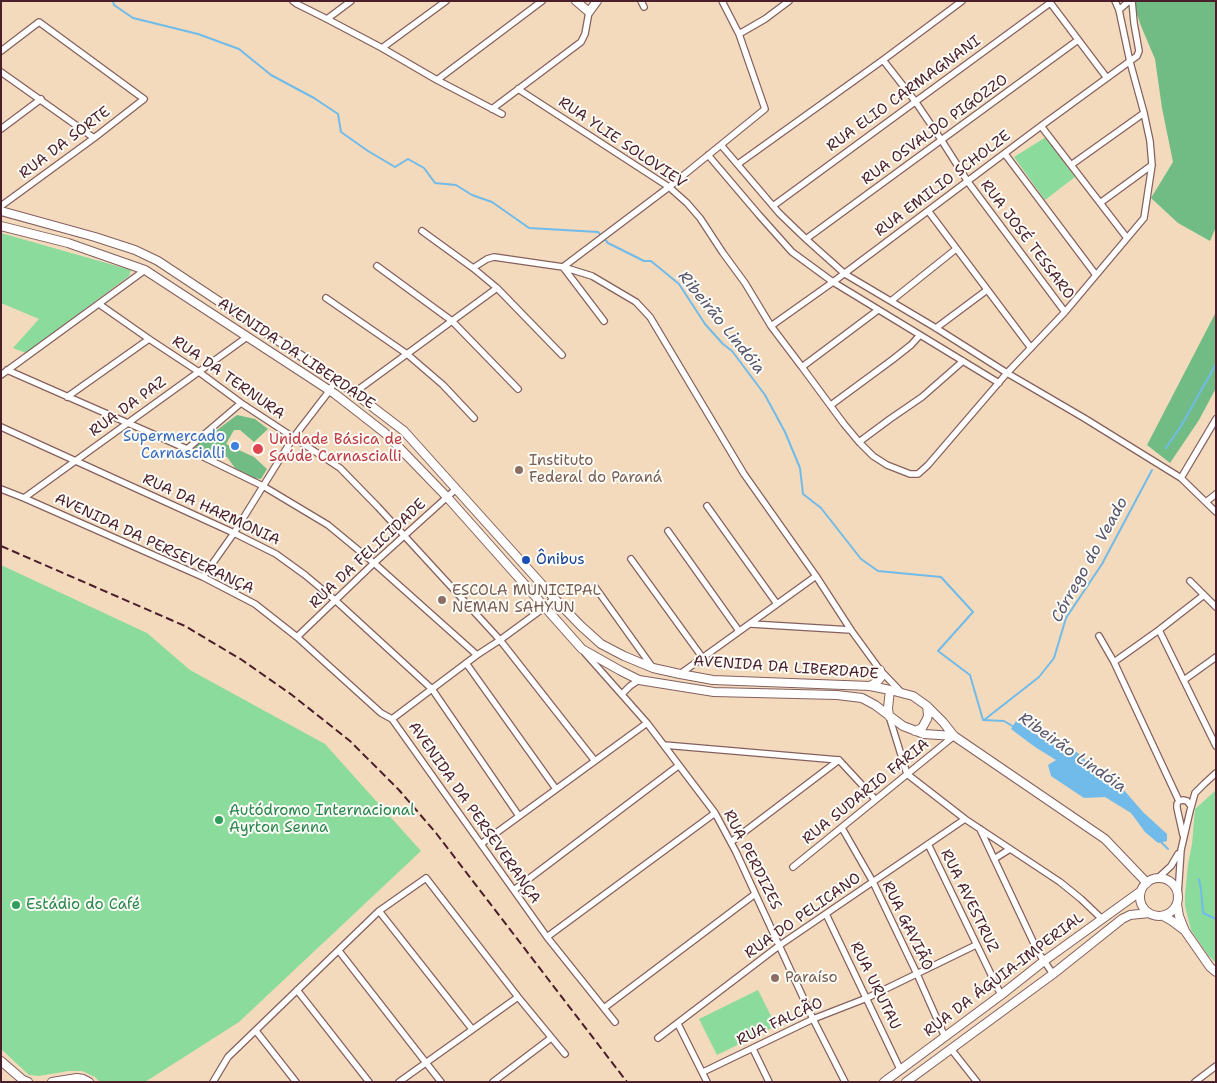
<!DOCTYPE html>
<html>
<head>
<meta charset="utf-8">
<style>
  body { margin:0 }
  #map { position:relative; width:1217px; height:1083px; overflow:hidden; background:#f3dabd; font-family:"Shantell Sans",sans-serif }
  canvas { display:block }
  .frame { position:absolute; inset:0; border:2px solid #4a1f2b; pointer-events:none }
</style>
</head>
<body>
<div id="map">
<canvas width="1217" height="1083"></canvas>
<div class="frame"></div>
</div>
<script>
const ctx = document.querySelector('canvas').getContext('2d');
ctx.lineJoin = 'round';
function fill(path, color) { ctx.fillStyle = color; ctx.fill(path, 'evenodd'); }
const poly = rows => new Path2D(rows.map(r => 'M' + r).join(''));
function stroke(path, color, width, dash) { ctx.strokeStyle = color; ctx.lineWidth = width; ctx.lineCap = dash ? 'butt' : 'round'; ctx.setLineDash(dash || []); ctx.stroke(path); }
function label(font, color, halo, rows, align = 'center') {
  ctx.font = font + ' "Shantell Sans",sans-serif'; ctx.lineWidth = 4; ctx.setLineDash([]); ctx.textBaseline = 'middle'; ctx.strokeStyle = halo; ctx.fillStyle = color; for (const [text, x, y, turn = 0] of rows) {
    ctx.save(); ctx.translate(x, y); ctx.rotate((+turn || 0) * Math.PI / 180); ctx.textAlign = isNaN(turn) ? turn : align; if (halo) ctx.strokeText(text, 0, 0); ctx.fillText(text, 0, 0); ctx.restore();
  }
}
const green = poly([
  [1046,137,1075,177,1045,200,1014,157],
  [1,233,131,270,129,276,26,353,13,348,39,319,1,303],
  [1,565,147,633,190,670,325,744,421,851,239,1022,145,1082,100,1082,95,1077,82,1071,69,1071,39,1076,29,1075,1,1049],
  [1216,790,1216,963,1208,955,1191,930,1185,906,1185,895,1188,864,1192,844,1195,809],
  [758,990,776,1026,717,1055,699,1019]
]);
const forest = poly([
  [1137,1,1216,1,1216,227,1210,241,1178,223,1151,198,1173,162,1162,108,1155,59,1141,26,1134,5],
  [1216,312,1216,388,1199,420,1170,463,1147,445],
  [237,415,255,419,268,429,254,442,240,430,234,430,226,444,254,457,267,469,261,479,254,478,235,468,227,457,217,454,210,458,193,448]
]);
const water = poly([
  [1016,721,1040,737,1059,739,1083,757,1097,774,1110,774,1143,812,1167,834,1167,841,1158,843,1145,832,1131,813,1105,797,1084,798,1051,776,1048,765,1056,760,1035,747,1011,729]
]);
const stream = poly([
  [113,1,114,5,133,18,198,34,239,49,271,75,314,98,338,114,341,132,368,151,395,167,408,159,424,168,435,183,456,185,472,195,492,202,529,228,598,232,608,243,644,261,651,261,679,284,705,324,723,344,732,351,765,395,785,432,800,468,803,494,821,508,861,559,878,571,941,577,973,612,938,651,970,675,983,720,1004,721,1014,727],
  [1166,448,1181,426,1216,364],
  [984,720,1039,677,1054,658,1066,618,1102,564,1152,470],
  [1161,842,1168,849],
  [1199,879,1201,890,1203,913,1216,919]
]);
const minor = poly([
  [293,1,297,4,327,19,382,48,437,80,502,114],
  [641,1,644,7],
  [1049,1,1107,78],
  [1119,10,1129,1],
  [327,19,351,1],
  [739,34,765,19,789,1],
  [382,48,446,1],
  [1,51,39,22,144,99,94,138,1,206],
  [883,60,915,101,942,141,968,182,1065,312],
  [1,72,94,138],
  [437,80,542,1],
  [518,89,669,187,687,203,700,218,723,253,745,283,771,326,802,367,878,310],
  [492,109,581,42,585,34,589,12],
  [1041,126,1127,238],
  [1,129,41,99],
  [721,145,779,213,806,239,845,274,936,328,1007,373,1084,418,1181,478,1216,512],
  [1005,154,1096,275],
  [708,155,759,215,792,252,833,282,999,383],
  [738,164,883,60,962,1],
  [1071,165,1144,113],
  [1100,203,1152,165],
  [773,206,1050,3],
  [929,212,1031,348],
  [422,231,473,268,497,288,562,355],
  [806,239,1078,40],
  [377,266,452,321,518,389],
  [563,267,669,187,765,109,739,34,722,1],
  [563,267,604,321],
  [473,268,487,259,494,257,563,267,592,276,636,302,650,317,744,474,816,576,851,630,880,670,901,692],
  [326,298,407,354,443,385,474,418],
  [891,301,956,249],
  [99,304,149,339,199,372,241,403,340,468,378,507,500,640,595,761],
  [771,326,833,282,1041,126,1137,56,1139,51,1134,23,1132,1],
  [936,328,987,290],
  [802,367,844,424,859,442,873,456,887,465,910,474,918,474,928,465,1007,373,1065,312,1144,218,1152,165,1150,141,1144,113,1130,62,1119,10,1115,1],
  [7,370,187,449,263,486,328,525,374,563,477,655],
  [1,375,145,270],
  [355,392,497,288],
  [67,397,149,339],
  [831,405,892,360,911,345,920,335],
  [1,427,234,533,276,554,305,575,335,600,432,689,519,816],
  [859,442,890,419,922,397,963,361],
  [187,449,241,403],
  [1181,478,1216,419],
  [1,489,24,498,203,577,255,604,297,637,381,713,392,719,547,937,615,1022],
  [24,498,247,337],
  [1206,502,1216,494],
  [707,506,777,604],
  [668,531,739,631],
  [631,559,702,657],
  [203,577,234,533,293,438,330,390,336,379],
  [1190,581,1216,607],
  [595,587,653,668],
  [751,624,851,630],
  [1159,630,1216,746],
  [1099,636,1114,662,1179,801],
  [297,637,374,563,456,489],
  [585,653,647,723,715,813,736,852,813,1019,845,1082],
  [1114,662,1159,630,1204,595],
  [466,663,556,789],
  [680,674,816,576],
  [1184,680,1216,657],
  [622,694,630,686,639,680],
  [889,716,907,774,965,819,1060,882,1081,899,1102,919],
  [392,719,477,655,500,640,545,607,554,598],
  [664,745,839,760,875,799],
  [1179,801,1177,804,1177,808,1183,835],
  [1179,801,1183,800,1187,801,1191,806],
  [842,828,873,882,917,974,945,1037],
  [980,829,1038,952,1053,974],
  [731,842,839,760],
  [481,844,647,723],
  [928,844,1001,995],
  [994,859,1010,849],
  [793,867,954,736],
  [1158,878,1171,866,1178,854],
  [514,890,678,766],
  [1178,895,1181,850,1190,811,1195,793,1204,784,1216,773],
  [379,911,472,1029],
  [826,914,900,1069],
  [547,937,715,813],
  [339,951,441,1082],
  [297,990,369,1082],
  [604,1008,755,894],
  [678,1024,707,1082],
  [256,1031,296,1082],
  [658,1038,780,945,965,819],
  [753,1049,769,1082],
  [951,1049,977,1082],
  [703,1072,813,1019,867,998,976,945],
  [213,1082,228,1057,379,911,426,878,518,997,565,1054],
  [399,1082,518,997],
  [493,1082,551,1038],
  [1195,1082,1216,1066]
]);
const tertiary = poly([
  [576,1,589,12,597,1],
  [1,211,95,237,135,250,158,261,336,379,404,431,554,598,581,626,601,644,624,656,653,668,680,674,713,680,870,686,890,690,913,696,927,706,943,722,954,736,1105,839,1147,883],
  [1,226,68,243,145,270,335,394,385,433,447,497,582,649,621,671,639,680,714,692,837,695,862,698,875,705,903,726,924,734,954,736],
  [870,686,877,682,881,677,880,670],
  [889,716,888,708,890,690],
  [915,731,922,728,927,719,928,715,927,706],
  '1140 897a19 19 0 1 1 38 0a19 19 0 1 1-38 0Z',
  [1177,904,1179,916,1185,931,1210,967,1216,972],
  [1163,916,1172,921,1184,930],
  [1,1061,23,1080,28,1082],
  [52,1082,77,1078,83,1079,89,1082],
  [884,1082,1001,995,1044,961,1141,891],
  [906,1082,1053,974,1122,919,1130,915,1149,913]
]);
const rail = poly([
  [1,546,185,626,242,660,292,695,350,741,399,790,436,833,627,1082]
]);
const markers = [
  [235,446,5,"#3f7fe0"],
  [258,449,6,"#e0444e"],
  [519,470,5,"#8d6e63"],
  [526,560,5,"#1a4fb4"],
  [442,600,5,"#8d6e63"],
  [219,820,5,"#2e9e5b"],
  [16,905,5,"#2e9e5b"],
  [775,978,5,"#8d6e63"]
];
const streetNames = [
  ["RUA ELIO CARMAGNANI",904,94,-36],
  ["RUA OSVALDO PIGOZZO",935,130,-36],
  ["RUA DA SORTE",65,143,-37],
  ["RUA YLIE SOLOVIEV",622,143,34],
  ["RUA EMILIO SCHOLZE",943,184,-37],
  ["RUA JOSÉ TESSARO",1027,240,53],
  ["AVENIDA DA LIBERDADE",296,354,34],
  ["RUA DA TERNURA",228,378,35],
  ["RUA DA PAZ",128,407,-36],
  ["RUA DA HARMONIA",211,510,25],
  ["AVENIDA DA PERSEVERANÇA",154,544,25],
  ["RUA DA FELICIDADE",368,554,-43],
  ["AVENIDA DA LIBERDADE",786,668,4],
  ["RUA SUDARIO FARIA",866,792,-39],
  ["AVENIDA DA PERSEVERANÇA",474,813,55],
  ["RUA PERDIZES",752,860,63],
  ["RUA AVESTRUZ",969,901,64],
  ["RUA DO PELICANO",803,916,-35],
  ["RUA GAVIÃO",907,926,64],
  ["RUA DA ÁGUIA-IMPERIAL",1004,975,-37],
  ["RUA URUTAU",875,986,64],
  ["RUA FALCÃO",780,1022,-25]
];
const shopNames = [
  ["Supermercado",225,437],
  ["Carnascialli",225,454]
];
const healthNames = [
  ["Unidade Básica de",269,440],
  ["Saúde Carnascialli",269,457]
];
const educationNames = [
  ["Instituto",529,461],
  ["Federal do Paraná",529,478],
  ["ESCOLA MUNICIPAL",452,591],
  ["NEMAN SAHYUN",452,608],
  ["Paraíso",785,978]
];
const transitNames = [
  ["Ônibus",536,560]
];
const leisureNames = [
  ["Autódromo Internacional",229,811],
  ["Ayrton Senna",229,828],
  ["Estádio do Café",26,905]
];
const waterNames = [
  ["Ribeirão Lindóia",721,323,51],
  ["Córrego do Veado",1090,560,-61],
  ["Ribeirão Lindóia",1072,753,35]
];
fill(green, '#8bdc9c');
fill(forest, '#70bc84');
fill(water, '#70bbe9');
stroke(stream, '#70bbe9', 2);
stroke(minor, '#85605e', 8);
stroke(tertiary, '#85605e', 10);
stroke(minor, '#fff', 5.5);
stroke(tertiary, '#fff', 8);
stroke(rail, '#4a1f2b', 2, [8, 4]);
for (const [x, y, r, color] of markers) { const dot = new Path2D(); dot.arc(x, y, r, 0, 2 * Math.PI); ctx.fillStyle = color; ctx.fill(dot); stroke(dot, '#fdfcf7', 2); }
label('15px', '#4a1f2b', '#fdfcf7', streetNames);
label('15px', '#366cbe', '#fdfcf7', shopNames, 'right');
label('15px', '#be3a42', '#fdfcf7', healthNames, 'left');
label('15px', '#785e54', '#fdfcf7', educationNames, 'left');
label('15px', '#164399', '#fdfcf7', transitNames, 'left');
label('15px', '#27864d', '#fdfcf7', leisureNames, 'left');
label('italic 16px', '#57566e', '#fdfcf7', waterNames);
</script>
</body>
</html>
